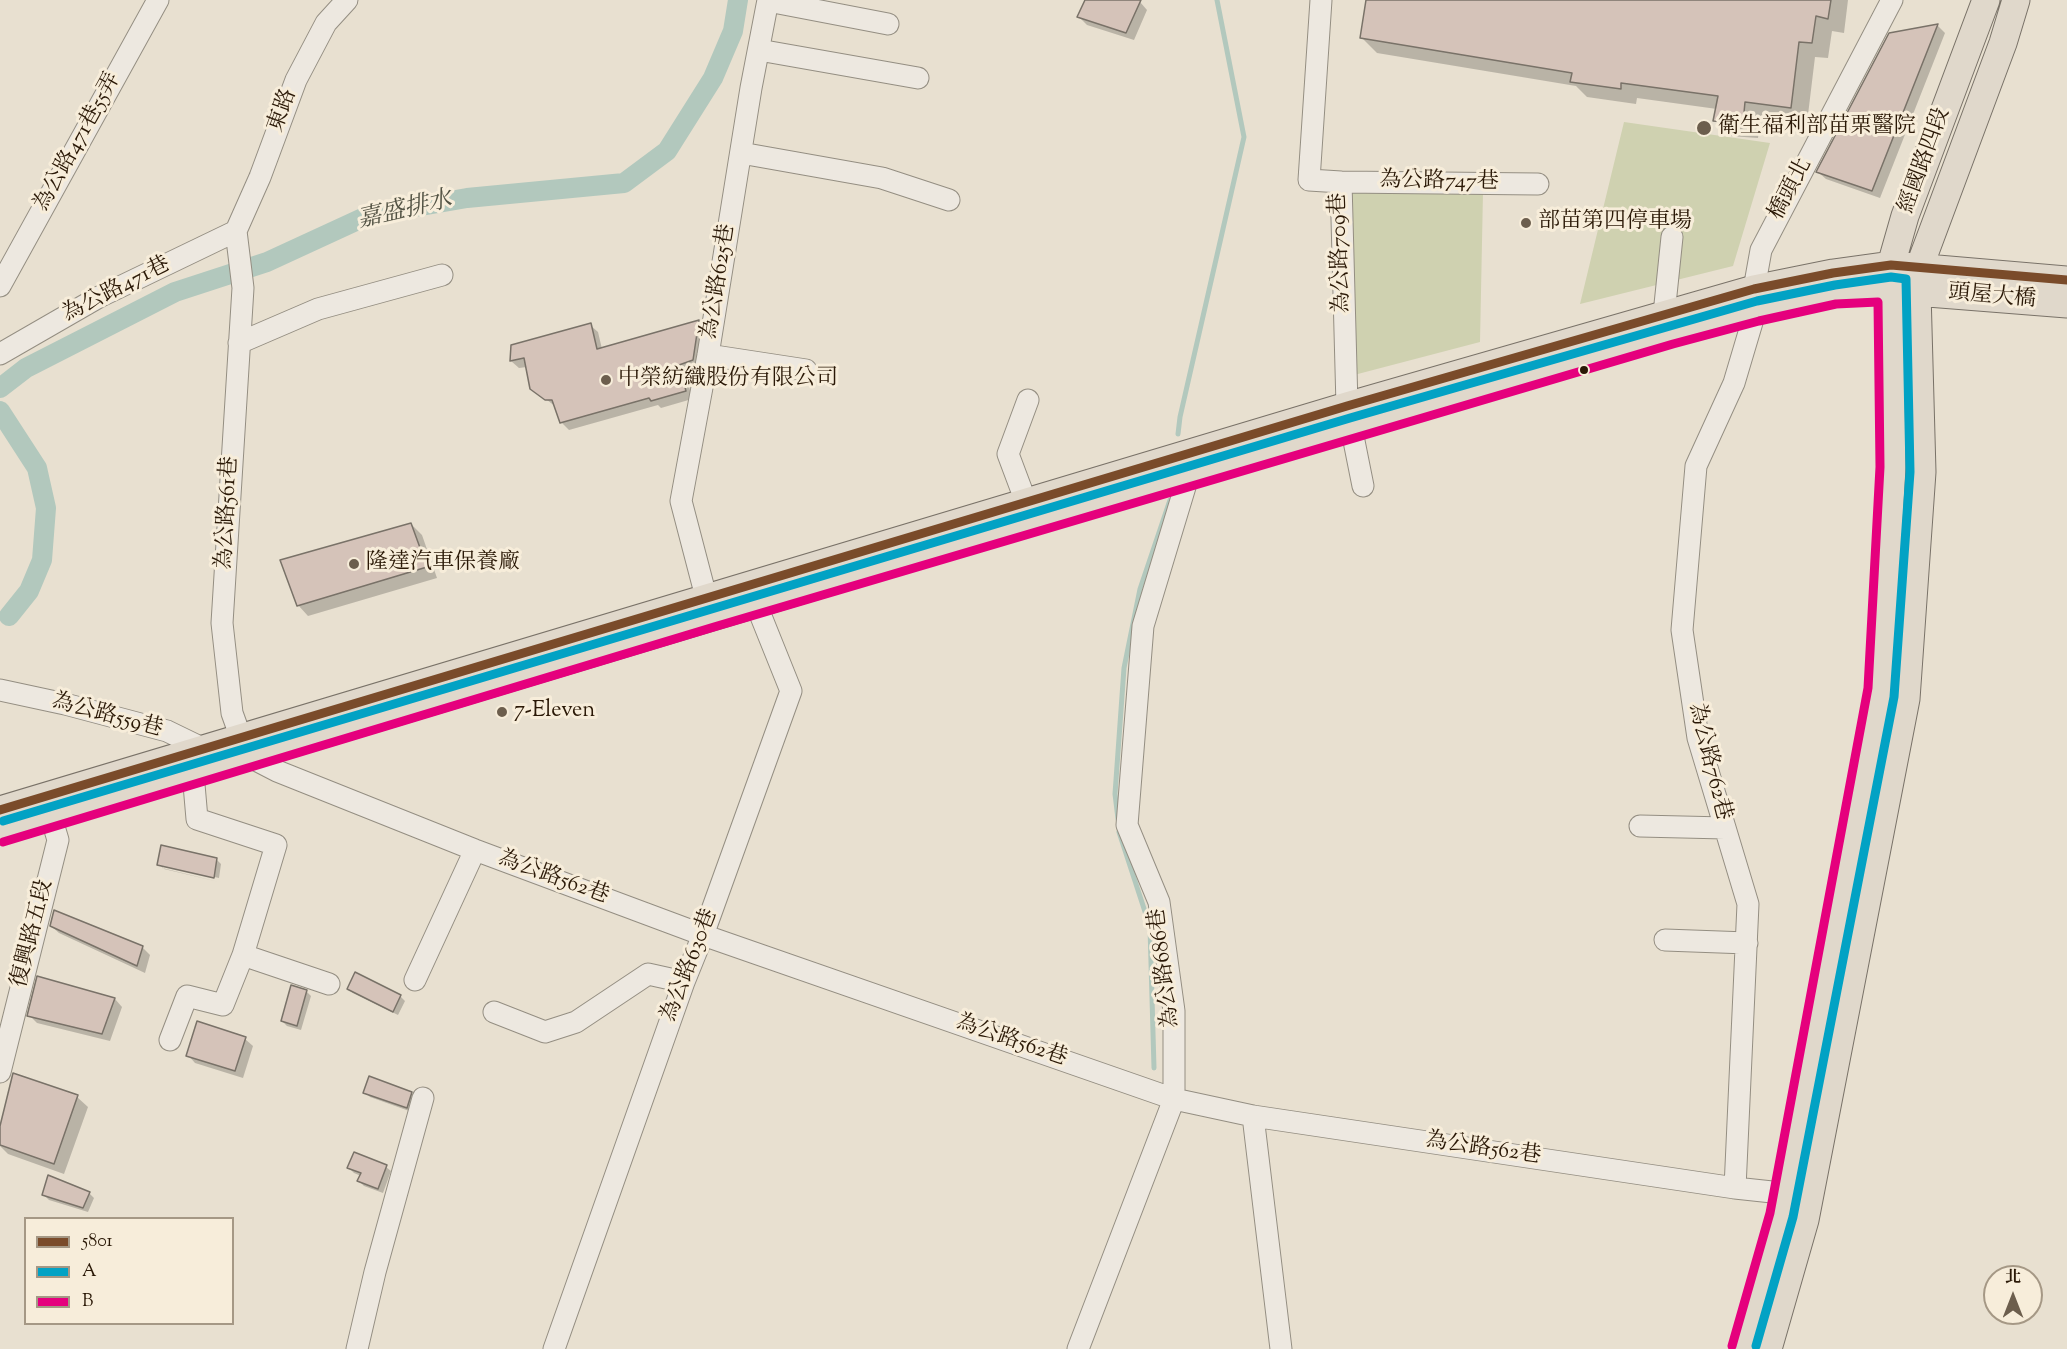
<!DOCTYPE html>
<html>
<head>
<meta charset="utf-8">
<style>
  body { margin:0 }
  #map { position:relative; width:2067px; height:1349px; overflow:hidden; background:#e8e0d0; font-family:"Sorts Mill Goudy","Noto Serif TC",serif }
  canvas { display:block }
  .legend { position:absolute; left:24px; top:1217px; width:210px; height:108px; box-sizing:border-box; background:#f7edda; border:2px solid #a59885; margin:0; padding:8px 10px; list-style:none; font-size:18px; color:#2a1806 }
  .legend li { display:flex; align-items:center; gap:12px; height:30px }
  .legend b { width:30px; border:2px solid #a59885 }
  .north { position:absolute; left:1983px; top:1265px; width:60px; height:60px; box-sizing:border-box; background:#f7edda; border:2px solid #a59885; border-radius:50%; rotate:0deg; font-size:16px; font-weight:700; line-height:24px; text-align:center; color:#2a1806 }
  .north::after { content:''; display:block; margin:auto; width:21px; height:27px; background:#6c5e4d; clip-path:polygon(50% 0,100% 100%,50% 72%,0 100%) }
</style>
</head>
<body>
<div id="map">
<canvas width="2067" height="1349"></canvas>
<ul class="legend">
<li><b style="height:8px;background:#7a4b2a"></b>5801</li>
<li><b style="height:8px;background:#02a2c4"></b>A</li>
<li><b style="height:8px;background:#e5007d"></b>B</li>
</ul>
<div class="north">北</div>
</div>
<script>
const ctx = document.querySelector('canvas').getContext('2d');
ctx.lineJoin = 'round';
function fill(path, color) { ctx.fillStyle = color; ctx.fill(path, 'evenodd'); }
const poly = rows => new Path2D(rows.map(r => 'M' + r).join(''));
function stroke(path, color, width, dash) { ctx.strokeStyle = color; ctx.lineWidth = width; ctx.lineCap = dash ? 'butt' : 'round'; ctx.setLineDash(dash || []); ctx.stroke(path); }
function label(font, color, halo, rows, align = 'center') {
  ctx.font = font + ' "Sorts Mill Goudy","Noto Serif TC",serif'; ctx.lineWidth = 6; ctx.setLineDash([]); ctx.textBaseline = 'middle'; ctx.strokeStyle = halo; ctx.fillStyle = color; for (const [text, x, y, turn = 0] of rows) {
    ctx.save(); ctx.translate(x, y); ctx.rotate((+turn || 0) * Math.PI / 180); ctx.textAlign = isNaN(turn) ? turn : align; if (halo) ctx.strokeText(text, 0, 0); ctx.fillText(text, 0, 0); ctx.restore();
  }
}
const green = poly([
  [1624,122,1770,143,1733,266,1580,304],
  [1352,191,1483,192,1480,342,1354,375]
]);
const shadow = poly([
  [1086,0,1135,0,1140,2,1147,10,1134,40,1087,25,1079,17],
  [1368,0,1848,0,1844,33,1832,31,1828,58,1815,57,1807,123,1761,117,1758,138,1730,136,1715,120,1717,109,1637,98,1636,104,1587,97,1576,86,1377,53,1361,37],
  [1937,25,1945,33,1880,198,1826,179,1818,172],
  [699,322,706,329,700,367,686,373,692,399,661,408,658,405,569,430,561,422,556,407,532,388,527,367,519,368,511,361,513,346,590,325,598,332,602,349],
  [411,524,422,535,437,578,308,616,298,605],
  [216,859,221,864,219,878,162,865,162,868,219,882,164,869,159,864],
  [51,926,142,947,150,955,145,973,59,933],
  [38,978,115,999,122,1007,110,1041,37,1023,29,1015],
  [348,989,400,996,405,1001,398,1015,353,993],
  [306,991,311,996,301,1030,287,1026,282,1021],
  [245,1039,253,1046,243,1078,195,1063,188,1055],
  [365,1092,411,1093,416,1098,412,1112,370,1097],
  [77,1097,88,1107,64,1174,8,1154,0,1146,0,1134],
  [386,1167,391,1171,383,1193,364,1186,359,1181,361,1176,354,1173,349,1168],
  [89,1193,94,1198,88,1212,49,1200,44,1195]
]);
const stream = poly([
  [1178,434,1180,417,1244,137,1217,0],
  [1118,819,1115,794,1124,668,1140,589,1170,500],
  [1119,832,1150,927,1154,1068]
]);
const canal = poly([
  [0,388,26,368,175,292,267,262,369,215,467,198,624,183,667,151,713,78,733,31,738,0],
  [0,411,37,468,46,508,42,560,29,591,9,616]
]);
const building = poly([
  [1085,0,1141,0,1126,33,1077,17,1085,0],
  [1366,0,1831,0,1828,19,1816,16,1812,43,1799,42,1791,108,1745,102,1743,123,1713,121,1718,96,1621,83,1621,89,1570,82,1572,73,1360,38,1366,0],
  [1938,24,1872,191,1816,172,1889,33,1938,24],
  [699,320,693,360,679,365,686,391,651,401,649,398,560,423,552,400,545,400,530,389,524,358,510,361,511,345,591,323,597,349,699,320],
  [411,523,427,567,297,606,280,560,411,523],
  [161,845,217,858,214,878,157,865,161,845],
  [54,910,143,946,137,966,50,926,54,910],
  [355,972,401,995,393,1012,347,989,355,972],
  [37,976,115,998,102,1034,27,1016,37,976],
  [291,985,307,990,297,1026,281,1021,291,985],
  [197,1021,246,1037,235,1071,186,1056,197,1021],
  [13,1073,78,1095,54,1164,0,1145,0,1126,13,1073],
  [369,1076,412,1092,407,1108,363,1093,369,1076],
  [354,1152,387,1165,378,1189,357,1181,361,1173,347,1168,354,1152],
  [48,1175,90,1192,83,1208,42,1195,48,1175]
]);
const minor = poly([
  [1321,0,1309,180,1341,182,1347,406,1363,486],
  [768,1,888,24],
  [759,50,918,78],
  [741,153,882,178,949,200],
  [1341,182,1538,184],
  [0,286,158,0],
  [1669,329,1664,314,1672,237],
  [239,343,318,309,442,275],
  [0,354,99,297,236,231],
  [708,355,806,370],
  [1026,502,1008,454,1028,400],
  [710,612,681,501,708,355,751,88,768,0],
  [0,690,65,704,167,731,204,749,248,756,277,771,475,850,703,935,1174,1099,1253,1116,1735,1188,1800,1195],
  [246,752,232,713,222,623,243,288,236,231,260,177,296,80,326,23,347,0],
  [1640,826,1725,828],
  [1665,940,1747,943],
  [243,955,329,984],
  [415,980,475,850],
  [494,1012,545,1032,576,1022,648,974,684,982],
  [170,1040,187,996,223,1005,243,955,276,845,197,819,193,773],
  [0,1072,58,840,47,803],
  [1253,1116,1281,1349],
  [1735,1188,1748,904,1698,738,1682,630,1696,466,1734,383,1756,309,1754,289,1761,250,1892,0],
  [357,1349,375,1272,423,1098],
  [554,1349,684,982,703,935,791,691,750,589],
  [1078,1349,1174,1099,1174,1011,1159,902,1127,825,1143,626,1185,487,1186,461]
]);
const major = poly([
  [0,810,1347,406,1754,289,1833,273,1891,265,2067,280],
  [0,831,1187,474,1670,332,1756,309,1835,292,1890,290,2067,304],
  [1744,1349,1782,1216,1880,689,1892,467,1890,290,1891,265,1905,216,1986,0],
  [1768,1349,1805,1220,1906,699,1922,472,1917,292,1919,268,2003,43,2016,0]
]);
const bus1 = poly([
  [0,810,1347,406,1754,289,1833,273,1891,265,2067,280]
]);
const bus2 = poly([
  [3,821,1350,418,1757,301,1835,285,1891,277,1906,279,1910,472,1894,697,1793,1217,1756,1346]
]);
const bus3 = poly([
  [3,842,714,627,1673,344,1759,321,1836,304,1878,302,1880,467,1868,688,1770,1213,1732,1346]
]);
const markers = [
  [1704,128,8,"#6c5e4d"],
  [1526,223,6,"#6c5e4d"],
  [1584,370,5,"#2a1806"],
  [606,380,6,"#6c5e4d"],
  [354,564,6,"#6c5e4d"],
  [502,712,6,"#6c5e4d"]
];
const streetNames = [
  ["東路",284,111,-70],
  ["為公路471巷55弄",79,143,-61],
  ["經國路四段",1926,161,-70],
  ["為公路747巷",1439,183,1],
  ["橋頭北",1792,190,-62],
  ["為公路709巷",1342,253,-92],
  ["為公路625巷",720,282,-81],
  ["為公路471巷",117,291,-27],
  ["頭屋大橋",1992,298,5],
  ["為公路561巷",229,513,-87],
  ["為公路559巷",107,717,15],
  ["為公路762巷",1708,762,76],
  ["為公路562巷",553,879,20],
  ["復興路五段",34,934,-76],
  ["為公路630巷",691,966,-69],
  ["為公路686巷",1166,968,-97],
  ["為公路562巷",1011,1042,19],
  ["為公路562巷",1483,1150,8]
];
const poiNames = [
  ["衛生福利部苗栗醫院",1718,128],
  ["部苗第四停車場",1538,223],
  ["中榮紡織股份有限公司",618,380],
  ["隆達汽車保養廠",366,564],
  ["7-Eleven",514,712]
];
const waterNames = [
  ["嘉盛排水",405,212,-13]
];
fill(green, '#cfd1b0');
fill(shadow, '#0003');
stroke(stream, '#b2c8bd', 5);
stroke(canal, '#b2c8bd', 20);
fill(building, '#d5c3b9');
stroke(building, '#797268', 1.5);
stroke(minor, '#948e82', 23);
stroke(major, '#797268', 29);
stroke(minor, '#ede8e0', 21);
stroke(major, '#e0d8cb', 27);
stroke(bus1, '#7a4b2a', 9);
stroke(bus2, '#02a2c4', 9);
stroke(bus3, '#e5007d', 9);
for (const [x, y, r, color] of markers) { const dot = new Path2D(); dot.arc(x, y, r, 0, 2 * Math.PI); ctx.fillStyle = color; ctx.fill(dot); stroke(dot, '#f7edda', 2); }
label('22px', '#2a1806', '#f7edda', streetNames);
label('22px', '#2a1806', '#f7edda', poiNames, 'left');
label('italic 24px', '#525243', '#f7edda', waterNames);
</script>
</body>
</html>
